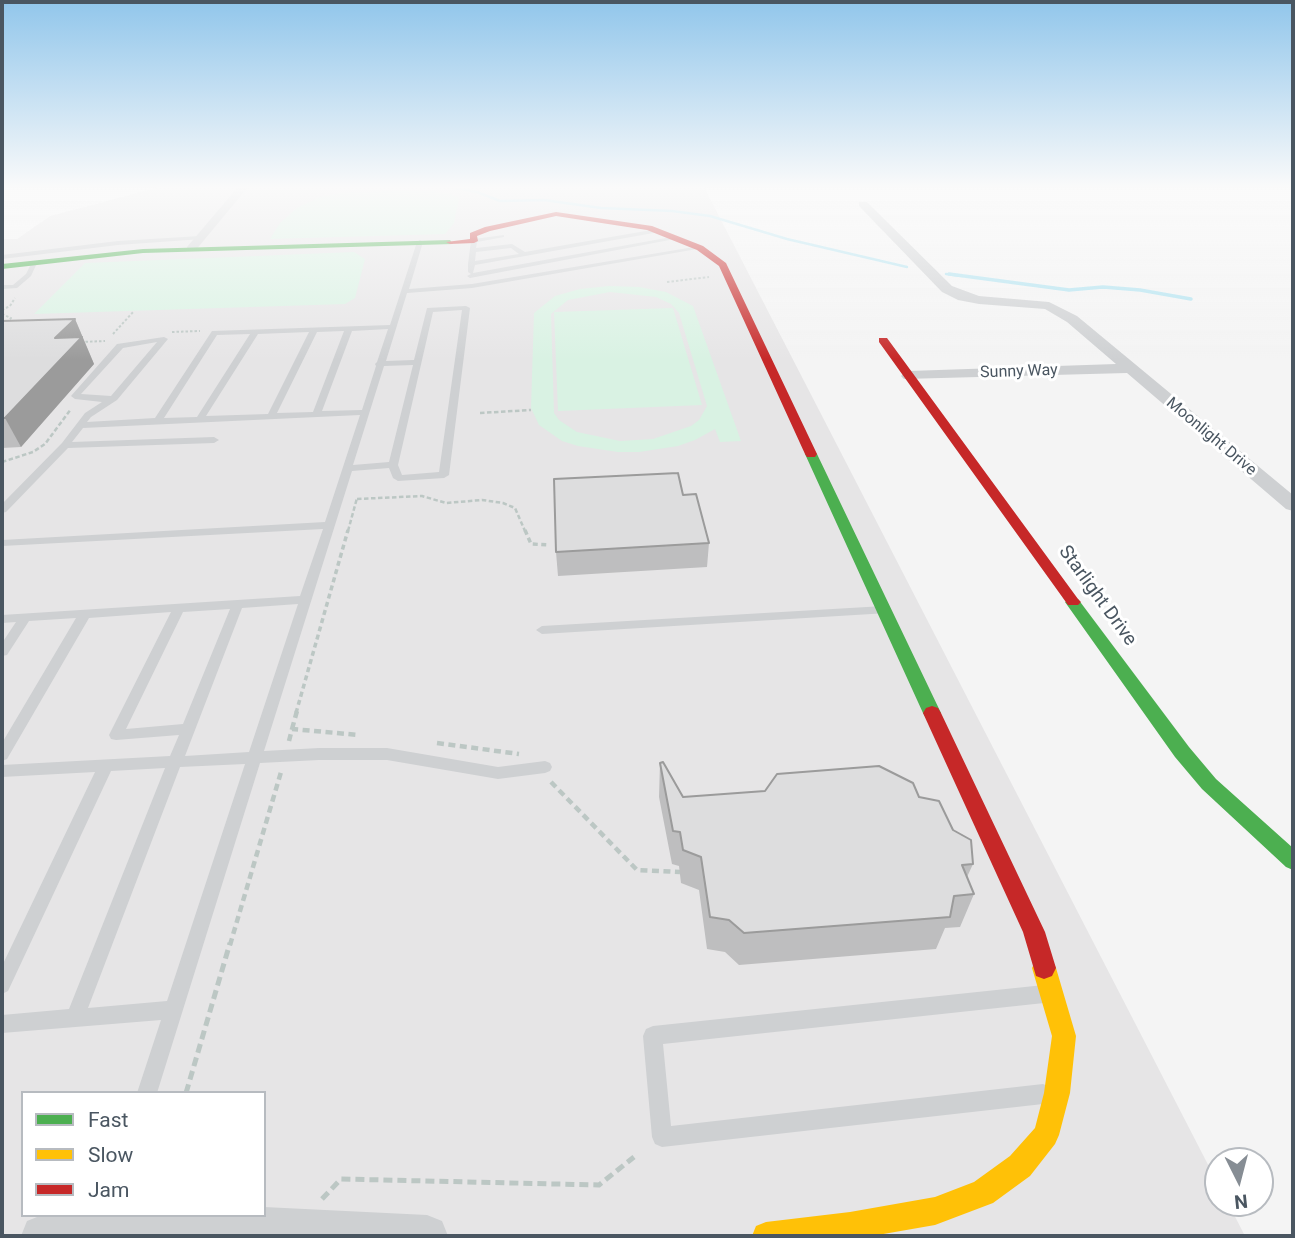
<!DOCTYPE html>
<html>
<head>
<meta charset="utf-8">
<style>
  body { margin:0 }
  #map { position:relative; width:1295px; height:1238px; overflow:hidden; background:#f4f4f4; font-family:Roboto,sans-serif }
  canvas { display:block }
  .frame { position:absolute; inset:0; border:4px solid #4a5661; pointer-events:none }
  .legend { position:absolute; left:21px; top:1091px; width:245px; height:126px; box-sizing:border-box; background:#fff; border:2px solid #b7bbc0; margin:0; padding:9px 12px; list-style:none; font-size:21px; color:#4a5661 }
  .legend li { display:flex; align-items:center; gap:14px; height:35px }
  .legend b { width:35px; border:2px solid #b7bbc0 }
  .north { position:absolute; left:1204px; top:1147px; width:70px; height:70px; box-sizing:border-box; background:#fff; border:2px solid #b7bbc0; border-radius:50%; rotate:174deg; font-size:19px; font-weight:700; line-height:28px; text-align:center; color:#4a5661 }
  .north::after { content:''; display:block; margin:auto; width:24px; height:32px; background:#868d94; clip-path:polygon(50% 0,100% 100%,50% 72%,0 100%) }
</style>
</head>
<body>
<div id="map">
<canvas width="1295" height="1238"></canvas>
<div class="frame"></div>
<ul class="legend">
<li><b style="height:9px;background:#4caf50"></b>Fast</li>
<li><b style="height:9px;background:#ffc107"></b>Slow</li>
<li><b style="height:9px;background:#c62828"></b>Jam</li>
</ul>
<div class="north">N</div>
</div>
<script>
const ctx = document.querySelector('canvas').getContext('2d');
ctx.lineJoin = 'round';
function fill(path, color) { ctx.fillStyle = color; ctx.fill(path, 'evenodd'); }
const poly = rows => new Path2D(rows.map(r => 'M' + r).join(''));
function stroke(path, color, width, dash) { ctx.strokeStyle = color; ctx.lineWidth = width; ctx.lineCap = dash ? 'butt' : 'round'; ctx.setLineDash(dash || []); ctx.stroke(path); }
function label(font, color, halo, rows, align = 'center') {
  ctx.font = font + ' Roboto,sans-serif'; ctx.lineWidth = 6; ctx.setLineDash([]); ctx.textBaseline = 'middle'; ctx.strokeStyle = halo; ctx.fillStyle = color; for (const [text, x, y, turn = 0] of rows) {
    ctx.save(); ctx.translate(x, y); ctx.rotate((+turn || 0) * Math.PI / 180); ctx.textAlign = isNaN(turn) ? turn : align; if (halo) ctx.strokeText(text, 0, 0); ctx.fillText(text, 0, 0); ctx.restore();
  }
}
const education = poly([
  [160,187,704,187,1218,1184,1218,1203,1228,1203,1245,1236,2,1236,2,239,17,239,50,216],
  [23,1093,264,1093,264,1215,23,1215]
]);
const green = poly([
  [430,191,448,193,459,198,454,223,445,234,270,239,280,223,297,208,320,197,345,192],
  [354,252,365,259,355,298,345,304,34,314,85,263],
  [609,286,639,287,666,292,693,306,741,441,720,442,715,429,695,440,678,446,639,452,618,452,578,446,562,441,539,425,531,408,534,313,555,296,580,289],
  [610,292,656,297,671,304,679,313,707,406,699,420,691,426,653,439,620,441,577,432,559,420,554,413,551,314,568,300],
  [673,308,702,405,558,411,554,312]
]);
const streamFar1 = poly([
  [450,187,477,192,500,201,544,200,601,208,672,211,710,216,787,239,907,267],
  [946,274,962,276]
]);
const stream = poly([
  [949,274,1069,290,1103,287,1140,290,1191,299]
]);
const pathFar4 = poly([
  [667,282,709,277],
  [2,310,10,306,15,298],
  [2,314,11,318,2,329],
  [172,332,200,331],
  [113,334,134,311],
  [81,342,105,341]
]);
const pathFar3 = poly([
  [480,413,531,410],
  [2,462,33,452,45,444,71,409],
  [357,499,422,496,446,503,482,500,503,503,515,508,525,531],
  [348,531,357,498]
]);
const pathFar2 = poly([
  [525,530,531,544,549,545],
  [296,713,348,530]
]);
const pathFar1 = poly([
  [292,729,297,711],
  [289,741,292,729,359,735],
  [437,743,519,754],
  [551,782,637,870,680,872],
  [230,945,281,772]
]);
const path = poly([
  [186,1093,230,943],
  [322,1199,341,1179,599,1185,634,1157]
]);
const lane = poly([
  [657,229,659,232,475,265,473,273,677,236,680,238,470,278,467,276,471,274,468,272,468,264,471,241,474,239,504,235,504,237,477,242,476,248,512,244,525,252,657,229],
  [511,248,519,254,475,261,476,252,511,248],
  [200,236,202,239,118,245,2,259,2,255,118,241,200,236],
  [420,240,423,242,409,289,472,284,700,246,703,248,472,288,407,293,386,361,414,360,427,308,466,306,470,308,449,475,444,478,398,481,393,478,389,468,352,471,264,751,319,748,387,748,498,767,545,761,550,763,552,767,550,771,545,773,498,779,387,760,319,760,260,763,157,1093,137,1093,161,1020,2,1033,2,1015,69,1009,165,768,111,771,8,991,2,994,2,966,95,772,2,777,2,765,170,756,179,735,116,740,111,739,109,735,171,612,89,618,7,759,2,761,2,743,76,618,29,621,7,655,2,656,2,643,16,622,2,623,2,615,300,596,323,529,2,546,2,540,325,522,360,415,83,428,72,442,214,437,219,440,214,443,68,448,6,512,2,513,2,504,62,443,85,413,102,402,75,399,71,396,117,344,164,337,168,339,117,400,91,417,87,422,155,418,212,331,390,325,417,242,420,240],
  [462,310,439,472,402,475,398,465,433,312,462,310],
  [388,329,377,362,375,364,376,366,362,410,322,411,352,331,388,329],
  [344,331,313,412,277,413,317,332,344,331],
  [309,332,268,414,206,416,258,334,309,332],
  [250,334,197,417,164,418,217,335,250,334],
  [157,342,111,396,81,394,123,348,157,342],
  [413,365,389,462,353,465,384,366,413,365],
  [298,604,249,752,185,756,242,608,298,604],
  [230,609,183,724,126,729,183,612,230,609],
  [245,764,167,1001,88,1008,180,767,245,764],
  [32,262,37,263,31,276,17,288,2,289,2,285,13,285,26,274,32,262],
  [884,606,890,610,888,613,542,634,536,630,542,626,884,606],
  [1044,985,1050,988,1053,994,1050,1000,1044,1003,663,1044,671,1126,1043,1084,1050,1087,1053,1094,1050,1101,1043,1104,662,1147,655,1144,652,1137,643,1036,646,1029,653,1026,1044,985]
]);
const street = poly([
  [238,187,248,187,195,251,187,251,187,247,238,187],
  [859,202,867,202,952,286,979,296,1049,302,1077,316,1293,495,1293,511,1286,509,1127,373,904,379,901,376,904,373,909,371,1116,364,1067,322,1045,309,979,304,958,300,942,292,859,206,859,202],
  [264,1207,427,1215,442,1221,448,1236,21,1236,27,1221,42,1215,264,1215,264,1207]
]);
const fast = poly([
  [450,240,453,244,143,253,2,269,2,264,143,249,450,240],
  [811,450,817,454,941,713,938,718,926,718,923,713,805,454,811,450],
  [1073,597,1078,599,1189,747,1216,779,1293,848,1293,870,1286,867,1202,789,1175,757,1065,602,1073,597]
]);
const slow = poly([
  [1044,957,1052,960,1056,968,1076,1036,1070,1093,1059,1135,1055,1144,1030,1176,993,1203,935,1225,872,1236,752,1236,756,1226,766,1222,850,1212,935,1197,974,1182,1010,1156,1035,1128,1044,1093,1052,1036,1032,968,1036,960,1044,957]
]);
const jam = poly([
  [556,212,652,226,703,246,726,263,817,454,815,457,807,457,805,454,719,266,697,250,647,230,556,216,490,231,477,236,478,241,474,243,450,244,446,242,470,239,470,233,485,227,556,212],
  [879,338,887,338,1078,599,1081,602,1078,605,1068,605,879,342,879,338],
  [932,706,938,708,941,713,1045,932,1056,968,1052,976,1044,979,1036,976,1023,932,923,713,926,708,932,706]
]);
const wall = poly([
  [75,319,94,364,21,447,2,448,2,321],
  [683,495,709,543,707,567,558,576,556,552],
  [660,763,683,797,919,797,953,830,973,864,967,877,974,894,960,927,945,928,936,949,739,965,725,952,707,949,699,890,681,883,679,866,672,864,659,797]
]);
const shadedWall = poly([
  [75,319,94,364,21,447,5,418,55,338]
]);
const building = poly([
  [75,319,55,338,82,337,5,418,2,418,2,321,75,319],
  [678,473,683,495,696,494,709,543,556,552,554,479,678,473],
  [663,762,683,797,765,791,777,774,879,766,913,783,919,797,939,801,953,830,971,840,973,864,962,865,974,894,954,896,950,917,744,933,729,920,710,917,701,857,683,850,680,832,673,831,660,763,663,762]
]);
const farStreetnames = [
  ["Sunny Way",1019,372,-2],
  ["Moonlight Drive",1211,437,40]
];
const streetNames = [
  ["Starlight Drive",1097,596,54]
];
fill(education, '#e6e5e6');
fill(green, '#d9f2e3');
stroke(streamFar1, '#aee2f0', 2.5);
stroke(stream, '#aee2f0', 3.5);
stroke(pathFar4, '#bcc7c4', 2, [2.5, 2]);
stroke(pathFar3, '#bcc7c4', 2.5, [4.5, 2.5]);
stroke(pathFar2, '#bcc7c4', 3.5, [5, 3.5]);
stroke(pathFar1, '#bcc7c4', 4.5, [7, 4.5]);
stroke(path, '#bcc7c4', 5, [9, 5]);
fill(lane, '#ced0d2');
fill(street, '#ced0d2');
fill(fast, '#4caf50');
fill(slow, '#ffc107');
fill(jam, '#c62828');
fill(wall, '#bebebf');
fill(shadedWall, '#9b9b9b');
fill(building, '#ddddde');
stroke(building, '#9b9b9b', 2);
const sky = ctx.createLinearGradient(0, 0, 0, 360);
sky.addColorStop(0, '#91c6eb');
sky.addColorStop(0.52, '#fafafa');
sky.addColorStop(1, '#fafafa00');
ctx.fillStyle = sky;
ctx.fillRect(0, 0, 1295, 360);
label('16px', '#4a5661', '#fff', farStreetnames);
label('19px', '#4a5661', '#fff', streetNames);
</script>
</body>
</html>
